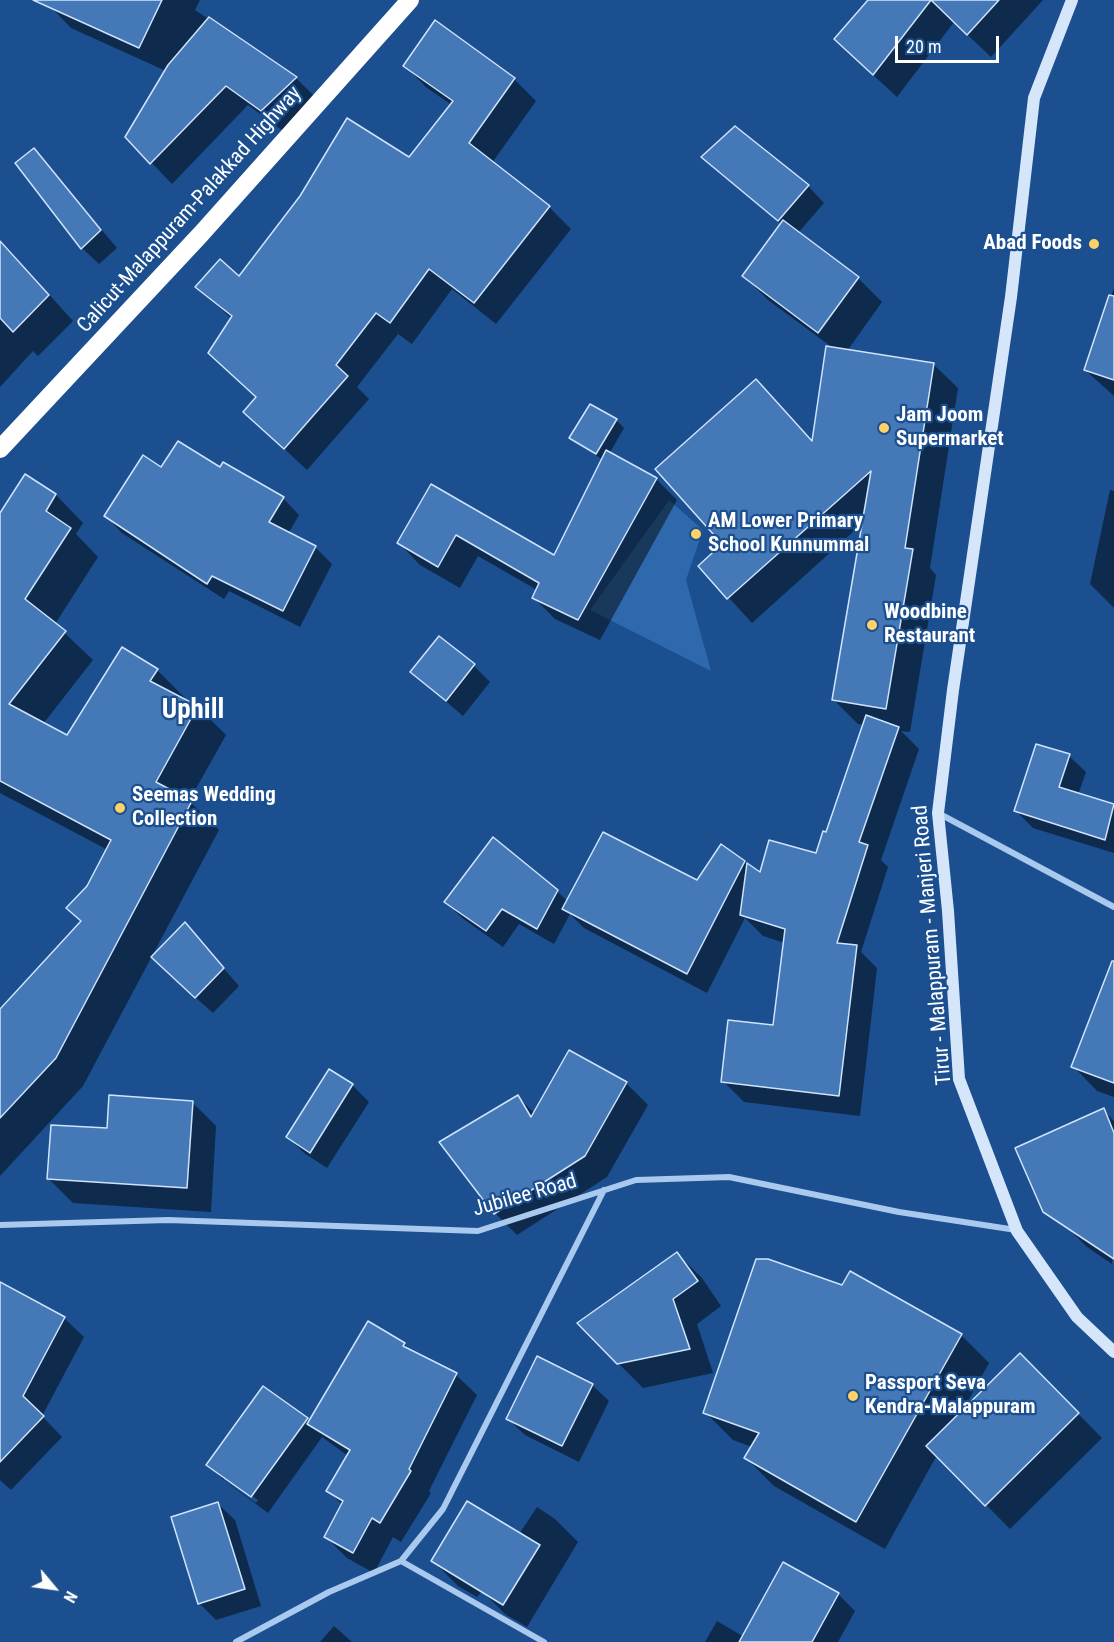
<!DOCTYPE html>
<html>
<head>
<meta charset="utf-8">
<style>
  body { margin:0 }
  #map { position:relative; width:1114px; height:1642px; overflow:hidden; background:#1b4f8f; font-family:"Roboto Condensed",sans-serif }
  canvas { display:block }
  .north { position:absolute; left:24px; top:1558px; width:60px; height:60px; -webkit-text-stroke:4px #1b4f8f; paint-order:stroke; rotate:119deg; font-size:16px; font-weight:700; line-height:24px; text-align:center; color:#fff }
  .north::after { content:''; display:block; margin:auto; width:21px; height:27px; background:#fff; clip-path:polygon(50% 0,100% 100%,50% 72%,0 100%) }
  .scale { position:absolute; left:895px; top:36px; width:104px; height:27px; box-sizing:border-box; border:3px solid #fff; border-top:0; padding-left:8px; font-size:18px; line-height:21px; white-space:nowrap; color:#fff; -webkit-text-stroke:4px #1b4f8f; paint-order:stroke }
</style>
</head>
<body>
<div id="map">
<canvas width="1114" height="1642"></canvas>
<div class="north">N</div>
<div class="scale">20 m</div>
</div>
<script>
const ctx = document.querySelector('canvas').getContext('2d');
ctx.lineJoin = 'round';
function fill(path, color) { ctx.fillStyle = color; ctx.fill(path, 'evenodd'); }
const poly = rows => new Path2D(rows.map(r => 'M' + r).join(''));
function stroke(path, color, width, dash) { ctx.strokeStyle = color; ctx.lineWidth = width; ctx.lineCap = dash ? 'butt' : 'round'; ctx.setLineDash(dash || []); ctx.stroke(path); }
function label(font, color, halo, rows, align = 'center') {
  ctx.font = font + ' "Roboto Condensed",sans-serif'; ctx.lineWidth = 4.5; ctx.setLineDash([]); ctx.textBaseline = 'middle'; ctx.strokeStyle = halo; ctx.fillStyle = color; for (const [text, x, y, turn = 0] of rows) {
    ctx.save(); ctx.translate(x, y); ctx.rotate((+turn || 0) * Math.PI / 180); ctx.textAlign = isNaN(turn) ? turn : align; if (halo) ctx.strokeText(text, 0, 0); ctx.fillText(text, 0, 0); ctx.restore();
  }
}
const green = poly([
  [669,500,703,530,686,580,711,671,590,610]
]);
const shadow = poly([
  [55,0,200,0,195,10,296,78,316,98,283,131,248,105,172,184,127,137,166,71,71,28,51,7],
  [893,0,1043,0,991,57,954,22,897,97,859,62],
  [405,66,514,79,536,101,492,163,549,207,571,229,496,324,452,289,412,344,398,334,357,387,369,399,307,470,245,412,257,398,232,319,197,287,239,278,410,159,452,105,427,88],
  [34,150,117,248,99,264,82,248],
  [703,157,808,186,824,203,798,233,858,278,882,302,847,351,933,364,958,388,930,568,936,575,910,732,901,731,919,749,881,860,888,867,861,952,877,968,860,1116,744,1102,723,1081,775,1027,785,943,763,936,745,918,707,993,584,928,570,914,554,944,519,924,503,947,462,918,446,902,557,891,568,902,698,882,744,862,760,874,817,855,827,834,864,725,858,724,833,699,863,523,752,623,700,566,724,544,756,381,813,442,833,348,768,300,744,276,782,225],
  [0,240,73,321,38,356,33,351,0,387],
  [1114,288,1114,396,1085,370],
  [616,420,624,428,609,454,656,479,677,500,600,640,555,619,534,598,537,590,478,556,460,588,420,565,399,543,431,486,554,557,603,460,571,438],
  [161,469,283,498,299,515,288,534,315,547,332,564,300,627,229,591,224,599,122,533,106,516],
  [25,476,56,495,83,523,76,534,98,557,55,624,93,660,43,724,68,737,157,670,185,698,184,700,198,707,226,735,189,801,219,830,83,1086,0,1176,0,1012,82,922,88,887,108,850,0,793,0,516],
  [1110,490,1114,491,1114,608,1090,584],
  [474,666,490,682,463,716,412,672],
  [1069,756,1086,772,1078,795,1114,806,1114,853,1033,828,1016,811],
  [185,924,239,986,213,1013,169,974],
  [1114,959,1114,1097,1097,1091,1073,1066],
  [570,1052,626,1083,648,1105,607,1177,517,1235,495,1213,518,1097,535,1114],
  [329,1071,352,1085,369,1102,327,1168,304,1153,288,1137],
  [192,1102,216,1126,211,1212,73,1203,49,1179,108,1129],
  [1103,1110,1114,1121,1112,1264,1087,1247,1066,1226],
  [677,1254,702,1278,721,1306,697,1324,713,1373,643,1388,618,1363],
  [0,1284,64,1318,84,1337,42,1416,62,1437,11,1490,0,1480],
  [961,1335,989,1363,963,1410,1020,1355,1102,1438,1010,1529,937,1455,885,1549,774,1486,746,1458,752,1447,733,1440,705,1412],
  [404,1344,412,1352,456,1375,477,1395,429,1491,431,1493,401,1542,393,1537,374,1573,347,1558,326,1537,343,1505,328,1491,348,1456,322,1437,268,1513,225,1481,208,1465,307,1419,309,1422],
  [224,1476,258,1500,256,1503,224,1480],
  [592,1385,609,1401,579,1462,525,1435,508,1419],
  [218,1504,235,1520,261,1606,216,1620,199,1603],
  [537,1507,555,1519,578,1542,527,1627,505,1614,482,1591,477,1597,458,1586,433,1561,516,1539],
  [784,1564,838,1594,855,1611,838,1642,705,1642,717,1621,744,1637],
  [334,1626,352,1642,320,1642]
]);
const building = poly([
  [33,0,162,0,139,48,33,0],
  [868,0,999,0,967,35,931,0,873,75,834,39,868,0],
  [209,17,297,77,261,111,226,86,150,164,125,137,168,65,209,17],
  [435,20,515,78,469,143,550,206,474,303,429,269,390,323,376,313,336,365,348,376,284,449,243,412,256,397,208,353,232,316,195,287,220,259,239,276,300,196,347,118,409,157,453,101,403,66,435,20],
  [735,126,809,185,778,221,701,157,735,126],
  [34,148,101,230,81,249,15,163,34,148],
  [783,220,859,277,818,333,742,276,783,220],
  [0,241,49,295,13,332,0,318,0,241],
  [1109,295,1114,296,1114,380,1084,370,1109,295],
  [826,346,934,363,905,548,913,549,886,709,832,700,871,471,727,599,698,566,722,544,655,469,756,379,812,441,826,346],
  [590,404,617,419,596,454,569,438,590,404],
  [178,441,220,467,223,462,284,497,269,522,316,546,283,611,212,576,207,584,104,516,143,455,161,467,178,441],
  [606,450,657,478,578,620,532,598,539,583,456,535,438,567,397,543,431,484,554,555,606,450],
  [25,474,56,494,46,511,71,528,25,599,66,631,9,704,67,735,122,647,158,669,150,681,198,706,156,782,192,801,56,1058,0,1118,0,1009,81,921,66,908,87,886,111,840,0,781,0,513,25,474],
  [439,636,475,664,446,701,410,672,439,636],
  [866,715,899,727,859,842,868,845,837,943,857,945,839,1096,721,1082,728,1020,773,1025,785,929,740,915,747,863,760,872,769,840,816,853,823,831,826,832,866,715],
  [1036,744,1070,754,1059,787,1114,804,1105,840,1014,811,1036,744],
  [603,832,697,880,721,844,745,861,687,974,562,909,603,832],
  [493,837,558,890,537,929,502,909,486,931,444,902,493,837],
  [185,922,224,968,195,998,151,957,185,922],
  [1112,961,1114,961,1114,1083,1071,1067,1112,961],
  [569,1050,627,1082,585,1156,494,1214,439,1142,518,1095,531,1117,569,1050],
  [329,1069,353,1084,310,1153,286,1137,329,1069],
  [109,1095,193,1101,187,1188,47,1179,51,1125,107,1128,109,1095],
  [1104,1108,1114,1133,1114,1259,1043,1212,1015,1148,1104,1108],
  [677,1252,698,1281,673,1299,690,1349,617,1364,577,1323,677,1252],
  [756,1259,768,1259,842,1285,850,1271,962,1334,856,1522,744,1458,759,1433,703,1413,756,1259],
  [0,1282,65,1317,23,1396,44,1416,0,1462,0,1282],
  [368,1321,405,1343,403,1346,457,1373,409,1469,411,1471,380,1523,372,1518,353,1553,324,1537,343,1501,326,1491,350,1450,307,1424,368,1321],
  [1020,1353,1079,1413,985,1506,926,1446,1020,1353],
  [537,1356,593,1384,562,1446,506,1419,537,1356],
  [263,1386,308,1418,251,1497,206,1465,263,1386],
  [467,1501,540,1545,503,1605,431,1561,467,1501],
  [218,1502,245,1589,198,1604,171,1517,218,1502],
  [783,1562,839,1593,812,1642,739,1642,783,1562]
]);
const street = poly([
  [938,813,1114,907],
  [0,1225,168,1220,478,1231,636,1180,729,1177,899,1212,1016,1230],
  [401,1561,544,1642],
  [236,1642,329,1592,401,1561,443,1509,604,1190]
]);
const secondary = poly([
  [1072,0,1034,98,1011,297,953,690,938,813,948,911,959,1079,1017,1231,1077,1317,1114,1352]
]);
const highway = poly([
  [0,449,201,234,410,0]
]);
const markers = [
  [1094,244,6,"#ffd166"],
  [884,428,6,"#ffd166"],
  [696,534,6,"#ffd166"],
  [872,625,6,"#ffd166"],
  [120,808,6,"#ffd166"],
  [853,1396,6,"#ffd166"]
];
const streetNames = [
  ["Calicut-Malappuram-Palakkad Highway",190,210,-48],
  ["Tirur - Malappuram - Manjeri Road",933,945,-95],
  ["Jubilee Road",525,1196,-16]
];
const poiNames = [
  ["Abad Foods",1082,244,"right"],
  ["Jam Joom",896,416],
  ["Supermarket",896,440],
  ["AM Lower Primary",708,522],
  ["School Kunnummal",708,546],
  ["Woodbine",884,613],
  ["Restaurant",884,637],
  ["Seemas Wedding",132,796],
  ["Collection",132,820],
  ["Passport Seva",865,1384],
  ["Kendra-Malappuram",865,1408]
];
const districtNames = [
  ["Uphill",193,711]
];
fill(green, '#2e69ad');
fill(shadow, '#0007');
fill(building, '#4478b7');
stroke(building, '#cfe3fa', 1.5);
stroke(street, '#a9c9ee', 6);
stroke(secondary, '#d6e6fa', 12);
stroke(highway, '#fff', 18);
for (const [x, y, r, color] of markers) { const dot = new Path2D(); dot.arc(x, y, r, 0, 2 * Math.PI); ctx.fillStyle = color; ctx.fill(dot); stroke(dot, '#1b4f8f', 2); }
label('21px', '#fff', '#1b4f8f', streetNames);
label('bold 21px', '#fff', '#1b4f8f', poiNames, 'left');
label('bold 27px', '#fff', '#1b4f8f', districtNames);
</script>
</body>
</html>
